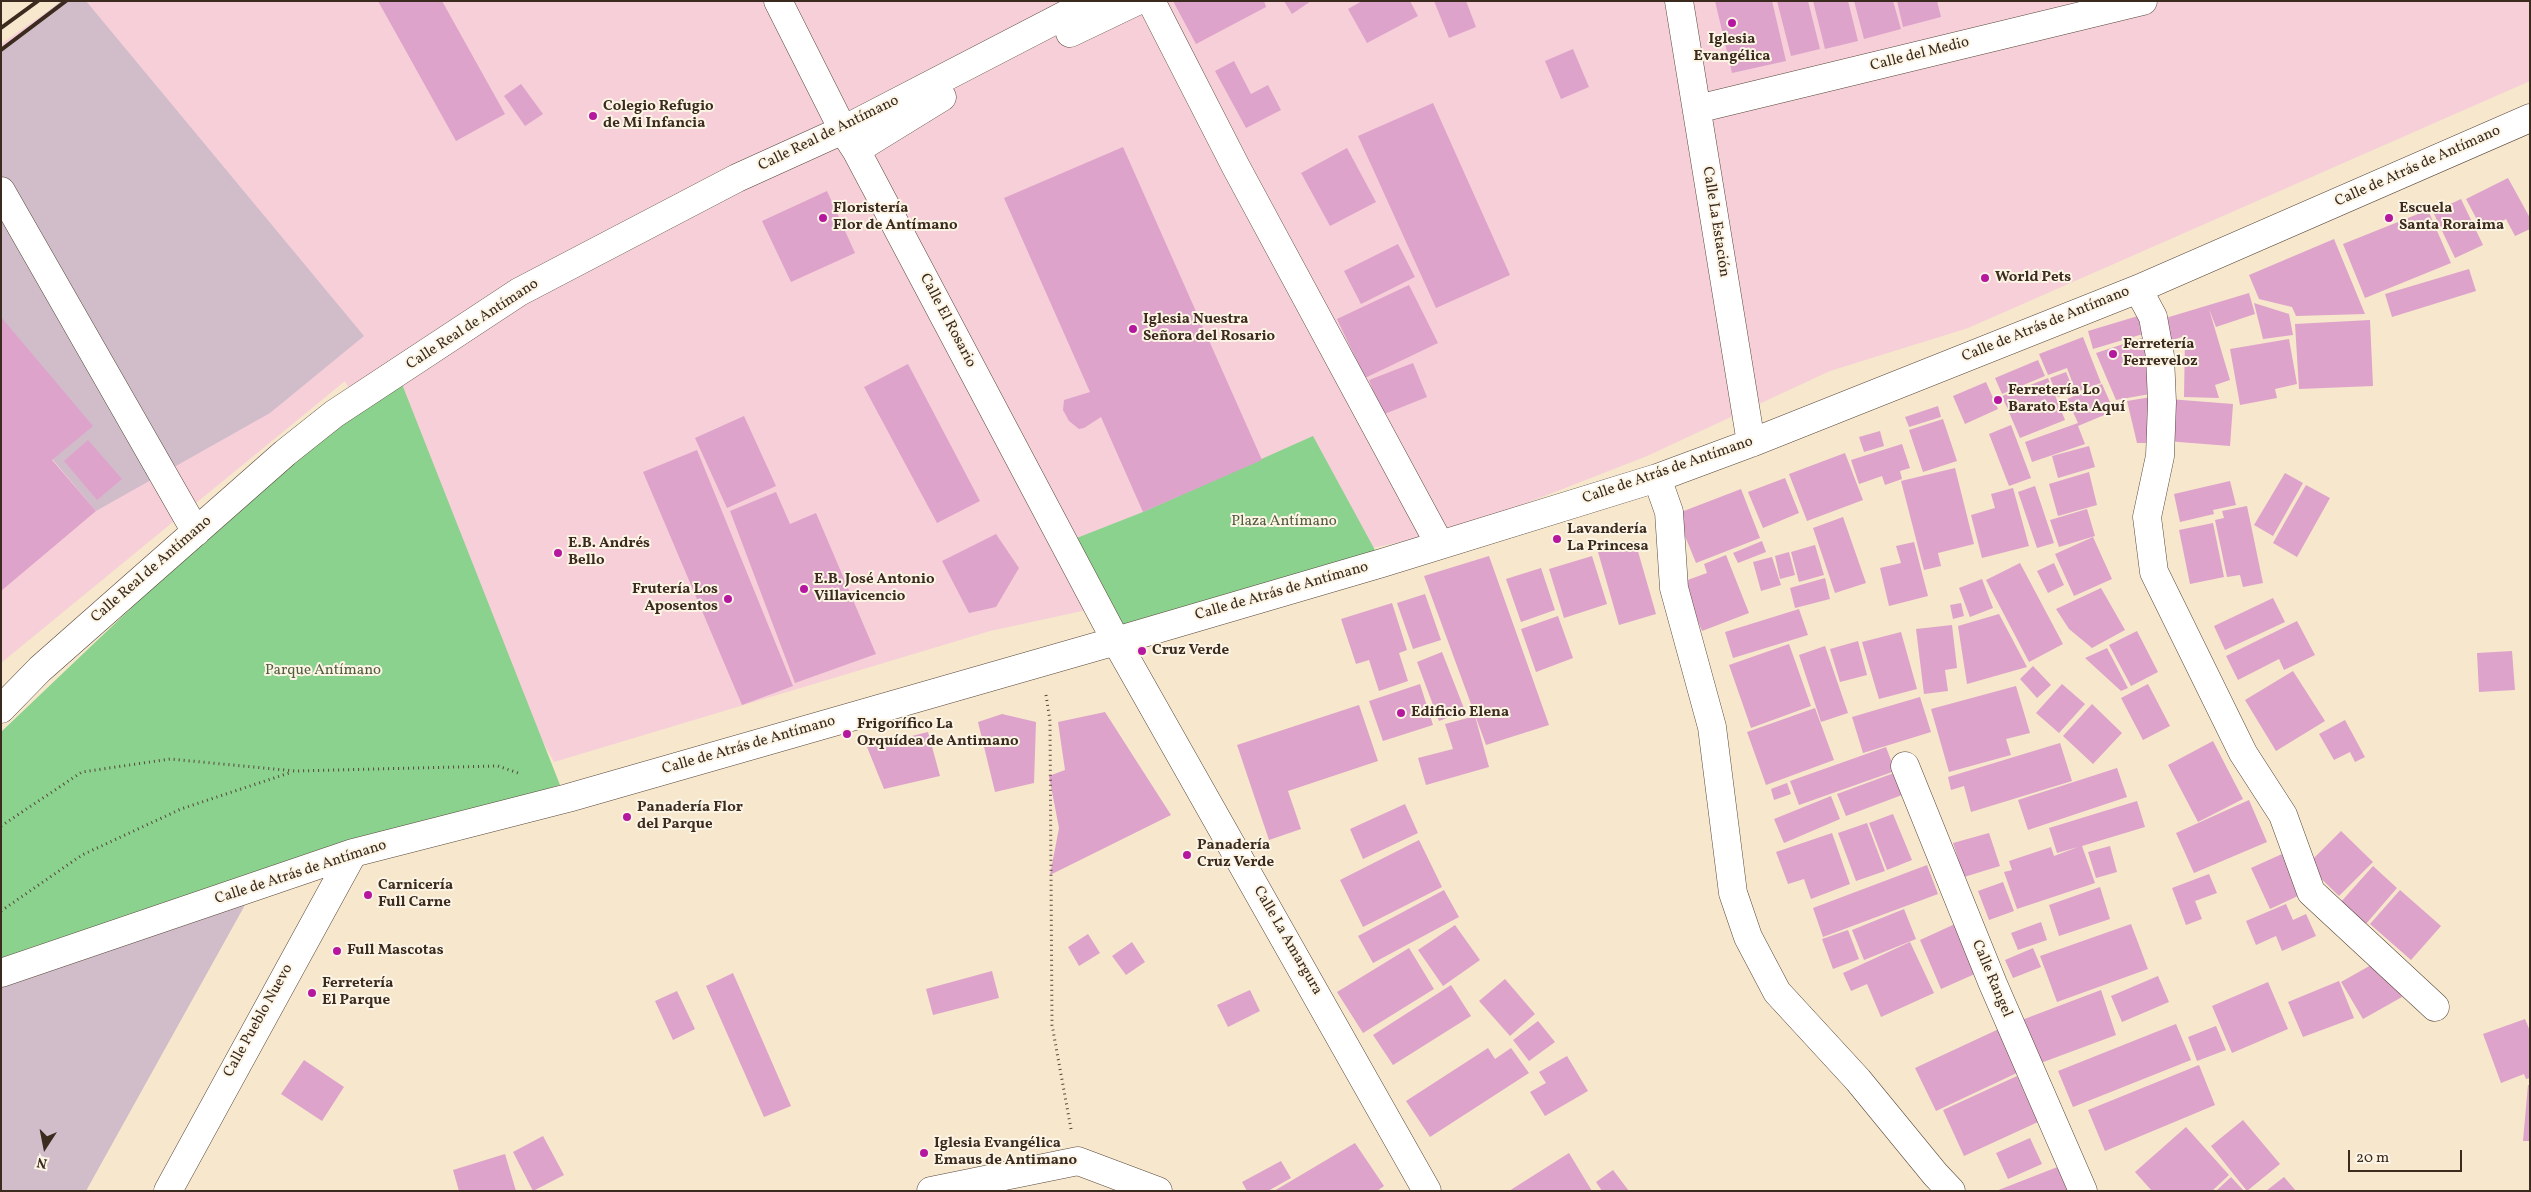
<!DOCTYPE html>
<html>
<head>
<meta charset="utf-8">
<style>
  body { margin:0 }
  #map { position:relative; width:2531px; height:1192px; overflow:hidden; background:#f6e7cd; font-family:Vollkorn,serif }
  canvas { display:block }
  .frame { position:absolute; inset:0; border:2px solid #3b2a1e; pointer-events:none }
  .north { position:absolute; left:20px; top:1122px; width:50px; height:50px; -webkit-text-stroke:4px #fcf5e5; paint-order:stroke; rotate:191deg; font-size:14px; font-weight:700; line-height:20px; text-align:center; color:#3b2a1e }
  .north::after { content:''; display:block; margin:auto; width:18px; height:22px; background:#3b2a1e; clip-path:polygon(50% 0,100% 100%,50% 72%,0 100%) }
  .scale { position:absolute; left:2348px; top:1150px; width:114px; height:22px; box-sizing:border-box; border:2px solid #3b2a1e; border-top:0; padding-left:6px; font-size:15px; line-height:18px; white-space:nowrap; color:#3b2a1e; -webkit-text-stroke:4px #fcf5e5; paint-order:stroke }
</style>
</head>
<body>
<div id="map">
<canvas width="2531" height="1192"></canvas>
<div class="frame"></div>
<div class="north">N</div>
<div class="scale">20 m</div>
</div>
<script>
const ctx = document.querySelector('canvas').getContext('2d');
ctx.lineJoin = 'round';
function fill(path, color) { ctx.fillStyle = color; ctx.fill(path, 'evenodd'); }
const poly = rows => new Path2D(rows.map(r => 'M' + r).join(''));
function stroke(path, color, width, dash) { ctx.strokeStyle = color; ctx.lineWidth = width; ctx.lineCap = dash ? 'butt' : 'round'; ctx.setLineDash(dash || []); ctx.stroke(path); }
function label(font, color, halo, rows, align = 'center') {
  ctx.font = font + ' Vollkorn,serif'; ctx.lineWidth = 4; ctx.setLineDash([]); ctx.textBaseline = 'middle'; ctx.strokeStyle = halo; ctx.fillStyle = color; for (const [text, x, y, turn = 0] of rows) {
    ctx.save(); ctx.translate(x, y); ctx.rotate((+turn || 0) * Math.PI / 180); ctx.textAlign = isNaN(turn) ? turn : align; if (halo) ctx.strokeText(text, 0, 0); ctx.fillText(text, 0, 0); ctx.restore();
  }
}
const built = poly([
  [62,1,2530,1,2530,81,1968,328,1830,371,1647,456,1460,529,990,631,554,762,345,381,1,663,1,44]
]);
const industrial = poly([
  [61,1,86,1,364,336,270,413,96,511,27,429,1,390,1,50],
  [255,887,86,1191,1,1191,1,973]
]);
const green = poly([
  [398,374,560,785,350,848,1,971,1,732,296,451],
  [1313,436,1382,563,1116,641,1064,543,1143,512]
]);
const building = poly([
  [378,1,442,1,505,114,456,141],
  [1173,1,1264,1,1266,7,1196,44],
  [1284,1,1311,1,1292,14],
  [1362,1,1410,1,1418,16,1367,43,1348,9],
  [1434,1,1466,1,1476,27,1449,38],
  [1715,1,1772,1,1786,61,1732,73],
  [1777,1,1808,1,1820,49,1791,56],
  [1813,1,1848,1,1858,41,1825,49],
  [1854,1,1893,1,1901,29,1864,39],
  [1897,1,1937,1,1941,17,1903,27],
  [1573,49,1589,87,1561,99,1545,61],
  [1234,61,1251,94,1268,85,1281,110,1246,128,1215,71],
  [521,84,543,114,525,126,504,96],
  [1433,103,1510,275,1436,308,1358,136],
  [1123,147,1262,460,1143,512,1101,417,1084,428,1079,429,1069,421,1063,410,1064,400,1090,392,1004,198],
  [1347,148,1376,202,1330,226,1301,173],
  [2508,178,2530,218,2530,229,2515,236,2506,219,2483,231,2466,199],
  [827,191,855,253,791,282,762,221],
  [2461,199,2483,245,2455,258,2433,212],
  [2428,210,2451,263,2365,298,2343,244],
  [2334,239,2365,314,2296,316,2292,307,2259,299,2249,275],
  [1398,244,1415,277,1361,304,1344,271],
  [2469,269,2476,291,2392,317,2385,294],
  [1409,285,1438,343,1365,378,1337,319],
  [2249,293,2255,314,2216,327,2209,309,2230,380,2215,385,2219,398,2184,397,2185,336,2166,342,2159,320],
  [2254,303,2289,314,2293,335,2263,339],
  [2138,316,2143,334,2093,349,2088,331],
  [1,317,93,426,52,460,96,511,1,591],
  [2370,320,2373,386,2299,389,2295,324],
  [2148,336,2150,394,2116,400,2096,353],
  [2083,337,2101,383,2076,392,2067,368,2048,375,2039,354],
  [2289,339,2297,384,2275,389,2277,398,2240,405,2230,349],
  [2038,360,2045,376,2002,394,1995,378],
  [1413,363,1427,397,1382,415,1369,380],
  [908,364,980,501,937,523,864,387],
  [2066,372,2074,391,2058,397,2050,378],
  [2048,378,2065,420,2020,438,2002,396],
  [1986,382,1998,409,1965,424,1953,396],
  [2102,384,2114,411,2078,426,2085,444,2032,462,2025,442,2078,423,2067,399],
  [2151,397,2150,443,2137,443,2127,401],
  [2169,399,2233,404,2230,446,2166,441],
  [1938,406,1941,417,1909,427,1905,417],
  [744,416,776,486,727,508,695,438],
  [1943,419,1957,461,1923,472,1909,430],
  [2011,425,2031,478,2009,486,1989,434],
  [1880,431,1884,446,1864,452,1859,437],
  [88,440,122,479,97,500,64,461],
  [1902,444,1910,468,1900,471,1902,479,1885,485,1882,476,1859,484,1851,460],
  [2089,446,2095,467,2058,478,2052,456],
  [697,450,793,686,742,705,643,472],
  [1845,453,1863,500,1807,521,1789,474],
  [1955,468,1974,544,1938,553,1941,566,1924,570,1901,481],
  [2089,472,2097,505,2058,516,2049,484],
  [2285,473,2303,483,2273,536,2254,525],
  [1785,478,1799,513,1763,528,1748,492],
  [2230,481,2236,505,2213,510,2214,514,2180,522,2174,494],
  [2306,485,2330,498,2297,557,2273,543],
  [2035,486,2054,543,2037,548,2018,492],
  [2013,488,2029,546,1982,558,1971,515,1995,508,1991,494],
  [1741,489,1760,538,1696,563,1676,514],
  [776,492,790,524,816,513,876,654,795,683,730,511],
  [2247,506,2263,583,2243,587,2240,575,2227,577,2215,520,2224,518,2222,511],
  [2087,509,2095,536,2059,547,2050,520],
  [1843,517,1866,583,1835,593,1813,528],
  [2213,523,2224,577,2190,584,2179,530],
  [996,534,1019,568,996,607,969,613,942,561],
  [2093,537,2112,579,2074,596,2055,554],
  [1635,541,1656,614,1619,625,1598,552],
  [1762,541,1766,552,1738,563,1733,553],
  [1914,542,1928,596,1889,606,1880,568,1901,563,1896,546],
  [1815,545,1824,575,1799,582,1791,552],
  [1789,552,1795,575,1780,579,1775,556],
  [1726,555,1749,613,1702,631,1682,582,1707,573,1704,564],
  [1489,556,1549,725,1486,745,1424,576],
  [1592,556,1607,604,1564,618,1549,569],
  [1772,557,1781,585,1761,591,1753,562],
  [2020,563,2063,644,2029,662,1986,580],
  [2054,563,2064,585,2048,593,2037,571],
  [1541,568,1555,610,1521,622,1506,579],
  [1825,578,1830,599,1795,608,1790,588],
  [1982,579,1993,608,1970,617,1959,588],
  [2101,588,2125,630,2092,648,2069,629,2056,609],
  [1425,594,1441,640,1413,649,1397,603],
  [2273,598,2285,622,2225,650,2214,626],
  [1392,603,1407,650,1399,653,1408,681,1379,691,1369,660,1356,664,1341,619],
  [1961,603,1964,616,1953,619,1950,605],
  [1799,609,1808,635,1733,658,1725,632],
  [1999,614,2027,667,1967,684,1958,626],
  [1558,616,1573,658,1536,672,1521,629],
  [2297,621,2315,655,2284,670,2279,659,2238,680,2226,656],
  [1952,625,1957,668,1945,670,1948,691,1924,694,1916,629],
  [2137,631,2158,672,2131,686,2109,645],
  [1901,632,1917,689,1879,699,1862,642],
  [1858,641,1867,675,1840,682,1830,649],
  [1789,644,1811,706,1751,728,1729,665],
  [1825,646,1848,713,1821,722,1799,655],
  [2107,648,2128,688,2121,691,2085,658],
  [2512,651,2515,690,2479,692,2477,653],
  [1442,652,1465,711,1439,721,1417,662],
  [2033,666,2051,685,2037,698,2020,679],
  [2293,671,2325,721,2276,751,2245,700],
  [1420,684,1433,725,1383,741,1369,701],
  [2062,684,2085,704,2059,733,2036,713],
  [2148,684,2170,726,2143,740,2121,698],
  [2016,686,2030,733,2006,739,2011,755,1949,772,1931,709],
  [1920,697,1931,732,1863,753,1852,717],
  [2092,704,2122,733,2093,764,2063,736],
  [1359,705,1378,761,1288,791,1301,829,1269,840,1237,745],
  [1815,708,1834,760,1766,785,1747,732],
  [1105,712,1171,815,1050,875,1059,828,1049,776,1065,770,1058,722],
  [1002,714,1036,722,1034,783,995,792,978,722],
  [1475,716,1489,767,1426,785,1418,758,1453,749,1445,724],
  [2345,720,2365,757,2355,762,2350,752,2334,760,2319,734],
  [928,732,940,776,884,789,867,747],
  [2213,741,2243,799,2198,822,2168,765],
  [2060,743,2072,781,1971,812,1964,786,1951,790,1948,777],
  [1886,747,1895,771,1799,805,1790,781],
  [2117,768,2127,797,2028,830,2018,800],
  [1894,773,1902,795,1846,816,1837,794],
  [1787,783,1791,794,1774,800,1771,789],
  [1831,796,1840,819,1784,843,1774,819],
  [2249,800,2267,842,2194,873,2176,833],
  [2137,801,2145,827,2082,846,2095,883,2017,909,2004,872,2012,870,2009,861,2051,847,2054,856,2078,847,2057,853,2049,828],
  [1405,804,1418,833,1363,859,1350,829],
  [1893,814,1912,860,1887,870,1869,823],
  [1867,823,1885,871,1856,881,1838,833],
  [2341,831,2373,862,2339,896,2307,865],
  [1832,833,1850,884,1811,899,1804,879,1788,884,1776,852],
  [1989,833,2000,866,1964,877,1953,843],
  [1419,840,1442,887,1363,927,1340,880],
  [2110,846,2117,872,2096,878,2088,852],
  [2282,854,2300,895,2270,909,2251,868],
  [1927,865,1938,894,1823,937,1813,908],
  [2373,866,2397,888,2365,925,2340,903],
  [2209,874,2217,893,2195,901,2202,919,2186,925,2172,888],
  [2003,882,2014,911,1989,920,1978,891],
  [2100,887,2110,919,2059,936,2049,905],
  [1444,890,1459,917,1373,963,1358,936],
  [2400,890,2441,926,2411,960,2370,924],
  [2286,904,2293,920,2306,914,2316,936,2282,951,2276,936,2256,945,2246,921],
  [1904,909,1916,939,1864,960,1852,930],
  [2041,922,2047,940,2018,950,2011,933],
  [1955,924,1977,973,1941,989,1920,940],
  [2131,924,2148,969,2057,1002,2040,956],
  [1455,925,1480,960,1443,986,1418,950],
  [1848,930,1859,959,1833,969,1822,939],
  [1088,934,1100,953,1079,966,1068,947],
  [1132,942,1145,962,1126,975,1112,956],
  [1910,942,1934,993,1881,1017,1867,984,1851,991,1843,973],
  [1409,948,1434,989,1363,1033,1337,992],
  [2033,948,2041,967,2013,978,2005,960],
  [2380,960,2402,997,2363,1019,2341,982],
  [992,971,999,998,933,1015,926,989],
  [733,973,791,1106,764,1117,706,986],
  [2158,976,2169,1002,2122,1022,2111,996],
  [1505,979,1535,1014,1510,1036,1479,1001],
  [2339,981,2354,1018,2303,1037,2288,1002],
  [2268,982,2288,1029,2232,1053,2212,1006],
  [1451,985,1471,1016,1393,1065,1373,1035],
  [1250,990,1260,1011,1228,1027,1217,1005],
  [2101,990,2116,1035,2038,1064,2019,1021],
  [677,991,695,1029,673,1040,655,1001],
  [2525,1019,2530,1031,2530,1078,2526,1079,2524,1074,2501,1083,2483,1034],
  [1538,1021,1555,1042,1529,1061,1513,1040],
  [2176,1024,2191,1060,2073,1107,2058,1071],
  [2216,1026,2226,1050,2197,1061,2188,1037],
  [2001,1028,2021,1071,1936,1111,1915,1068],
  [1488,1048,1495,1059,1511,1048,1529,1073,1430,1137,1406,1101],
  [1567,1056,1588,1091,1545,1116,1530,1092,1546,1083,1539,1072],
  [304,1060,344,1087,322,1121,281,1094],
  [2199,1065,2215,1105,2105,1151,2088,1110],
  [2017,1076,2038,1122,1964,1156,1943,1110],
  [2528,1085,2530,1085,2530,1141,2523,1141],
  [2243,1120,2280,1164,2247,1191,2211,1146],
  [2186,1127,2229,1175,2212,1191,2152,1191,2135,1172],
  [543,1136,564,1175,533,1191,513,1152],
  [2030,1138,2042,1164,2008,1179,1996,1153],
  [1355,1143,1384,1186,1377,1191,1274,1191],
  [1569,1153,1592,1191,1509,1191],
  [505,1154,516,1191,459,1191,453,1170],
  [1281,1161,1291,1178,1268,1191,1247,1191,1242,1182],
  [2060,1166,2069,1191,1996,1191],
  [1613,1170,1629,1191,1602,1191,1596,1182],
  [2231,1177,2244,1191,2216,1191],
  [2284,1177,2296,1191,2266,1191]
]);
const path = poly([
  [1046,695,1050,721,1052,1025,1071,1129],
  [1,826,82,772,170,759,295,771,498,766,521,774],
  [1,911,82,855,181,809,292,772]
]);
const minor = poly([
  [778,1,843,130,856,150,1116,641,1427,1191],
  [1151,1,1236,167,1440,545],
  [1679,1,1751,443],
  [1070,33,1137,1],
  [1697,109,2143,1],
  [856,150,942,97],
  [1,191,196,532],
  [2138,289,2153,317,2160,356,2162,402,2160,456,2147,517,2154,572,2243,753,2283,815,2311,892,2435,1007],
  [1657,478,1669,512,1674,588,1712,727,1733,893,1748,937,1777,992,1858,1080,1935,1174,1951,1191],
  [1,709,40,669,285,453,334,414,519,292,737,178,843,130,1092,1],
  [1905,766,1993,984,2083,1191],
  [1,973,353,853,568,798,1116,641,1382,563,1657,478,1751,443,2138,289,2530,118],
  [168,1191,353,853],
  [931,1191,1078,1161,1158,1191]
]);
const rail = poly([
  [1,28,38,1],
  [1,50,66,1]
]);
const markers = [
  [1732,23,5,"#b5179e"],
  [593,116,5,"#b5179e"],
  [823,218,5,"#b5179e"],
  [2389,218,5,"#b5179e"],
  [1985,278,5,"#b5179e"],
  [1133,329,5,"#b5179e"],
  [2113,354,5,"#b5179e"],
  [1998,400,5,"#b5179e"],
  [1557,539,5,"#b5179e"],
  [558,553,5,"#b5179e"],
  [804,589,5,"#b5179e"],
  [728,599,5,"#b5179e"],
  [1142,651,5,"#b5179e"],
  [1401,713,5,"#b5179e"],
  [847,734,5,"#b5179e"],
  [627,817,5,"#b5179e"],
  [1187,855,5,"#b5179e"],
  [368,895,5,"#b5179e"],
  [337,951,5,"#b5179e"],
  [312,993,5,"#b5179e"],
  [924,1153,5,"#b5179e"]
];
const poiNames = [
  ["Iglesia",1732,40,"center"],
  ["Evangélica",1732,57,"center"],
  ["Colegio Refugio",603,107],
  ["de Mi Infancia",603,124],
  ["Floristería",833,209],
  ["Flor de Antímano",833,226],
  ["Escuela",2399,209],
  ["Santa Roraima",2399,226],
  ["World Pets",1995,278],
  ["Iglesia Nuestra",1143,320],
  ["Señora del Rosario",1143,337],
  ["Ferretería",2123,345],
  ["Ferreveloz",2123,362],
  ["Ferretería Lo",2008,391],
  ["Barato Esta Aquí",2008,408],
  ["Lavandería",1567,530],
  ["La Princesa",1567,547],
  ["E.B. Andrés",568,544],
  ["Bello",568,561],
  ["E.B. José Antonio",814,580],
  ["Villavicencio",814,597],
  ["Frutería Los",718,590,"right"],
  ["Aposentos",718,607,"right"],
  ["Cruz Verde",1152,651],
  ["Edificio Elena",1411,713],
  ["Frigorífico La",857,725],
  ["Orquídea de Antimano",857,742],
  ["Panadería Flor",637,808],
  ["del Parque",637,825],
  ["Panadería",1197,846],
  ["Cruz Verde",1197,863],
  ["Carnicería",378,886],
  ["Full Carne",378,903],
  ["Full Mascotas",347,951],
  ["Ferretería",322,984],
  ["El Parque",322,1001],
  ["Iglesia Evangélica",934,1144],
  ["Emaus de Antimano",934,1161]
];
const streetNames = [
  ["Calle del Medio",1920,55,-14],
  ["Calle Real de Antímano",829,134,-26],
  ["Calle de Atrás de Antímano",2418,167,-24],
  ["Calle La Estación",1715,222,81],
  ["Calle El Rosario",947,321,62],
  ["Calle Real de Antímano",473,325,-33],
  ["Calle de Atrás de Antímano",2046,325,-22],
  ["Calle de Atrás de Antímano",1668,471,-19],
  ["Calle Real de Antímano",152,570,-41],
  ["Calle de Atrás de Antímano",1282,592,-16],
  ["Calle de Atrás de Antímano",749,746,-16],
  ["Calle de Atrás de Antímano",301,873,-18],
  ["Calle La Amargura",1287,941,60],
  ["Calle Rangel",1991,979,67],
  ["Calle Pueblo Nuevo",259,1021,-61]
];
const parkNames = [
  ["Plaza Antímano",1284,522],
  ["Parque Antímano",323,671]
];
fill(built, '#f6cfd8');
fill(industrial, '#d1bdca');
fill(green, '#8ad28d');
fill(building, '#dea3ca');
stroke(minor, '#574638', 29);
stroke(path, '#574638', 3, [1, 4]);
stroke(minor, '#fff', 28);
stroke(rail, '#3b2a1e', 4);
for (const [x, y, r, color] of markers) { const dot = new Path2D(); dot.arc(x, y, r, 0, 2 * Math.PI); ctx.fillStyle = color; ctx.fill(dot); stroke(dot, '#fcf5e5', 2); }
label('bold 15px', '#3b2a1e', '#fcf5e5', poiNames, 'left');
label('15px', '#3b2a1e', '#fcf5e5', streetNames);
label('15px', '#535c3f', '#fcf5e5', parkNames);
</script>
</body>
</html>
